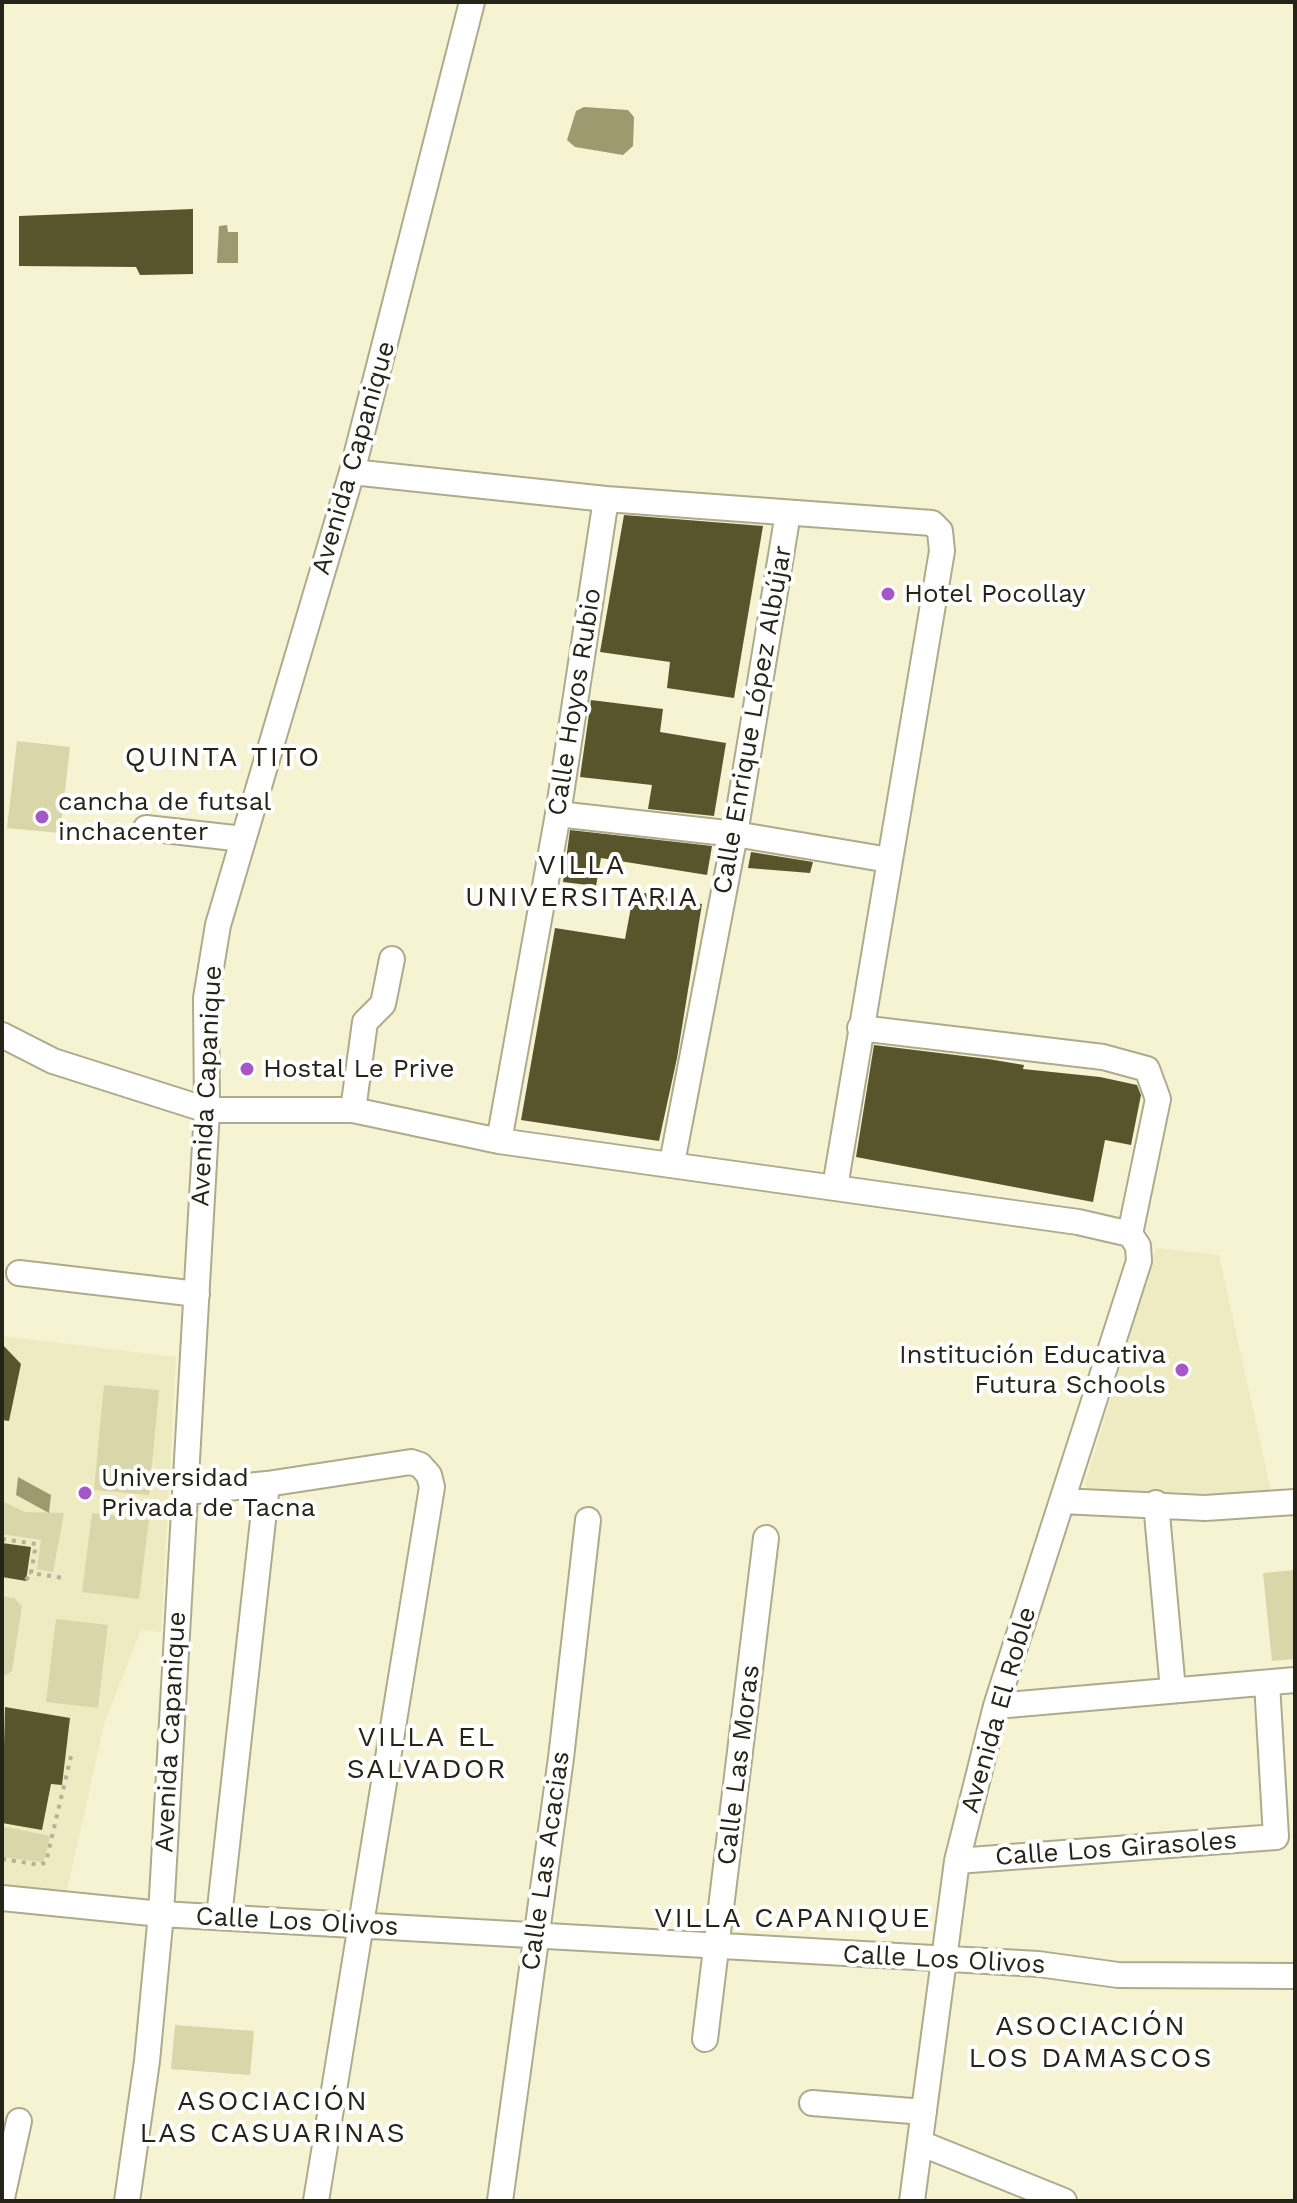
<!DOCTYPE html>
<html>
<head>
<meta charset="utf-8">
<style>
  body { margin:0 }
  #map { position:relative; width:1297px; height:2203px; overflow:hidden; background:#f5f3d2; font-family:"Work Sans",sans-serif }
  canvas { display:block }
  .frame { position:absolute; inset:0; border:4px solid #252418; pointer-events:none }
</style>
</head>
<body>
<div id="map">
<canvas width="1297" height="2203"></canvas>
<div class="frame"></div>
</div>
<script>
const ctx = document.querySelector('canvas').getContext('2d');
ctx.lineJoin = 'round';
function fill(path, color) { ctx.fillStyle = color; ctx.fill(path, 'evenodd'); }
const poly = rows => new Path2D(rows.map(r => 'M' + r).join(''));
function stroke(path, color, width, dash) { ctx.strokeStyle = color; ctx.lineWidth = width; ctx.lineCap = dash ? 'butt' : 'round'; ctx.setLineDash(dash || []); ctx.stroke(path); }
function label(font, color, halo, rows, align = 'center') {
  ctx.font = font + ' "Work Sans",sans-serif'; ctx.lineWidth = 8; ctx.setLineDash([]); ctx.textBaseline = 'middle'; ctx.strokeStyle = halo; ctx.fillStyle = color; for (const [text, x, y, turn = 0] of rows) {
    ctx.save(); ctx.translate(x, y); ctx.rotate((+turn || 0) * Math.PI / 180); ctx.textAlign = isNaN(turn) ? turn : align; if (halo) ctx.strokeText(text, 0, 0); ctx.fillText(text, 0, 0); ctx.restore();
  }
}
const built = poly([
  [1156,1248,1219,1255,1272,1495,1089,1490,1085,1484],
  [2,1336,176,1357,161,1632,141,1630,105,1721,65,1899,2,1887]
]);
const green = poly([
  [17,741,70,747,60,833,7,828],
  [104,1385,159,1390,149,1495,94,1490],
  [2,1501,25,1512,64,1513,53,1572,37,1569,41,1540,2,1534],
  [92,1513,149,1520,139,1599,82,1592],
  [1295,1570,1295,1659,1272,1661,1263,1573],
  [2,1596,14,1598,22,1606,12,1671,2,1678],
  [56,1619,108,1625,98,1708,46,1702],
  [2,1826,50,1836,45,1858,41,1862,2,1857],
  [175,2025,254,2031,250,2075,171,2069]
]);
const water = poly([
  [584,107,628,110,634,117,633,146,623,155,575,147,567,140,576,111],
  [227,225,228,232,238,232,238,263,217,263,219,226],
  [18,1477,51,1495,49,1513,16,1495]
]);
const building = poly([
  [193,209,193,274,140,275,136,267,19,266,19,216],
  [624,515,763,526,734,698,667,688,670,662,600,652],
  [591,700,663,709,660,732,726,743,714,816,648,809,652,785,580,777],
  [570,830,712,846,707,875,601,858,596,886,563,882],
  [751,852,813,862,810,873,748,868],
  [634,891,702,904,677,1058,659,1141,521,1120,555,928,625,939],
  [874,1045,988,1059,1024,1065,1023,1069,1100,1077,1137,1085,1141,1095,1131,1145,1105,1140,1093,1202,856,1157],
  [2,1344,21,1364,9,1421,2,1420],
  [2,1543,31,1547,26,1581,2,1577],
  [5,1707,70,1718,62,1785,51,1784,42,1830,2,1823]
]);
const path = poly([
  [2,1539,36,1544,31,1573,64,1578],
  [26,1580,31,1573],
  [2,1859,40,1865,46,1862,71,1756]
]);
const minor = poly([
  [352,472,606,499,932,523,940,531,942,551,835,1187],
  [558,814,735,834,889,860],
  [146,828,243,839],
  [860,1028,1103,1057,1147,1069,1158,1099,1130,1234],
  [2,1035,53,1061,207,1110,353,1110,499,1141,1078,1222,1130,1234],
  [353,1110,365,1022,383,1004,392,959],
  [499,1141,558,814,606,499],
  [672,1163,735,834,788,513],
  [19,1273,197,1294],
  [186,1492,267,1484,411,1462,420,1465,429,1475,432,1487,316,2201],
  [1062,1501,1205,1508,1295,1502],
  [1156,1503,1173,1690],
  [996,1706,1295,1680],
  [957,1861,1276,1837,1267,1683],
  [2,1898,161,1914,1038,1964,1118,1975,1295,1976],
  [219,1917,267,1484],
  [705,2039,766,1538],
  [812,2103,924,2112],
  [920,2143,1064,2201],
  [2,2198,19,2121],
  [127,2201,147,2061,161,1914,207,1110,206,998,218,925,352,472,472,2],
  [500,2201,561,1758,588,1520],
  [912,2201,957,1861,996,1706,1139,1261,1138,1246,1130,1234]
]);
const markers = [
  [888,594,8,"#a556c7"],
  [42,817,8,"#a556c7"],
  [247,1069,8,"#a556c7"],
  [1182,1370,8,"#a556c7"],
  [85,1493,8,"#a556c7"]
];
const streetNames = [
  ["Avenida Capanique",354,458,-74],
  ["Calle Hoyos Rubio",575,702,-81],
  ["Calle Enrique López Albújar",753,720,-80],
  ["Avenida Capanique",207,1086,-87],
  ["Avenida El Roble",999,1710,-74],
  ["Avenida Capanique",171,1732,-87],
  ["Calle Las Moras",739,1765,-83],
  ["Calle Los Girasoles",1116,1849,-4],
  ["Calle Las Acacias",546,1861,-82],
  ["Calle Los Olivos",297,1922,3],
  ["Calle Los Olivos",944,1960,3]
];
const poiNames = [
  ["Hotel Pocollay",904,594],
  ["cancha de futsal",58,802],
  ["inchacenter",58,832],
  ["Hostal Le Prive",263,1069],
  ["Institución Educativa",1166,1355,"right"],
  ["Futura Schools",1166,1385,"right"],
  ["Universidad",101,1478],
  ["Privada de Tacna",101,1508]
];
const neighbourhoodNames = [
  ["QUINTA TITO",223,758],
  ["VILLA",582,866],
  ["UNIVERSITARIA",582,898],
  ["VILLA EL",427,1738],
  ["SALVADOR",427,1770],
  ["VILLA CAPANIQUE",793,1919],
  ["ASOCIACIÓN",1091,2027],
  ["LOS DAMASCOS",1091,2059],
  ["ASOCIACIÓN",273,2102],
  ["LAS CASUARINAS",273,2134]
];
fill(built, '#eeebc2');
fill(green, '#d9d6a9');
fill(water, '#9e9a6f');
fill(building, '#58552c');
stroke(minor, '#adab8c', 28);
stroke(path, '#b4b398', 4, [4, 6]);
stroke(minor, '#fff', 24);
for (const [x, y, r, color] of markers) { const dot = new Path2D(); dot.arc(x, y, r, 0, 2 * Math.PI); ctx.fillStyle = color; ctx.fill(dot); stroke(dot, '#fff', 3); }
label('26px', '#252418', '#fff', streetNames);
label('26px', '#252418', '#fff', poiNames, 'left');
ctx.letterSpacing = '2px';
label('28px', '#252418', '#fff', neighbourhoodNames);
ctx.letterSpacing = '0px';
</script>
</body>
</html>
